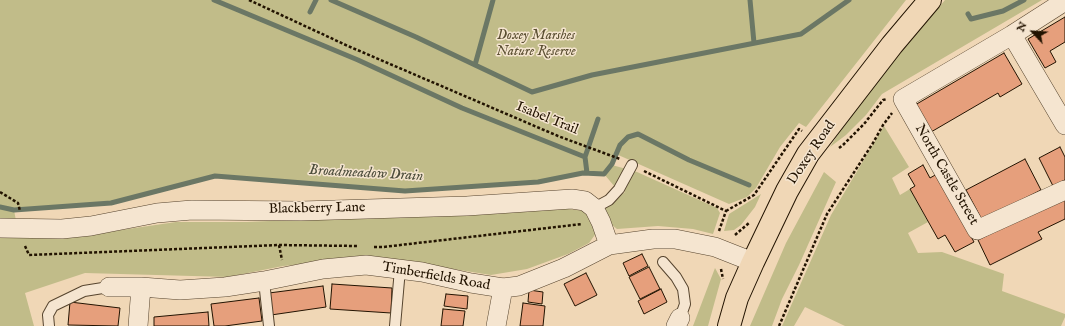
<!DOCTYPE html>
<html>
<head>
<meta charset="utf-8">
<style>
  body { margin:0 }
  #map { position:relative; width:1065px; height:326px; overflow:hidden; background:#f0d7b6; font-family:"IM FELL English",serif }
  canvas { display:block }
  .north { position:absolute; left:1013px; top:12px; width:40px; height:40px; -webkit-text-stroke:3px #f5e5d0; paint-order:stroke; rotate:295deg; font-size:11px; font-weight:700; line-height:16px; text-align:center; color:#221301 }
  .north::after { content:''; display:block; margin:auto; width:14px; height:18px; background:#221301; clip-path:polygon(50% 0,100% 100%,50% 72%,0 100%) }
</style>
</head>
<body>
<div id="map">
<canvas width="1065" height="326"></canvas>
<div class="north">N</div>
</div>
<script>
const ctx = document.querySelector('canvas').getContext('2d');
ctx.lineJoin = 'round';
function fill(path, color) { ctx.fillStyle = color; ctx.fill(path, 'evenodd'); }
const poly = rows => new Path2D(rows.map(r => 'M' + r).join(''));
function stroke(path, color, width, dash) { ctx.strokeStyle = color; ctx.lineWidth = width; ctx.lineCap = dash ? 'butt' : 'round'; ctx.setLineDash(dash || []); ctx.stroke(path); }
function label(font, color, halo, rows, align = 'center') {
  ctx.font = font + ' "IM FELL English",serif'; ctx.lineWidth = 3; ctx.setLineDash([]); ctx.textBaseline = 'middle'; ctx.strokeStyle = halo; ctx.fillStyle = color; for (const [text, x, y, turn = 0] of rows) {
    ctx.save(); ctx.translate(x, y); ctx.rotate((+turn || 0) * Math.PI / 180); ctx.textAlign = isNaN(turn) ? turn : align; if (halo) ctx.strokeText(text, 0, 0); ctx.fillText(text, 0, 0); ctx.restore();
  }
}
const green = poly([
  [0,0,906,0,806,127,799,123,780,147,756,188,747,197,729,204,616,154,612,165,637,172,717,208,720,213,713,234,693,229,658,226,617,229,607,221,605,209,625,192,615,187,604,174,583,173,538,182,405,191,215,176,111,203,14,210,19,237,73,237,176,222,247,222,559,208,586,211,597,232,589,243,568,254,527,269,491,275,377,257,283,266,228,277,85,273,25,293,34,326,0,326],
  [945,0,1042,0,882,94,866,115,846,135,830,147,855,107],
  [884,126,909,167,892,178,900,195,910,189,928,222,908,233,918,253,942,252,1004,274,1002,291,1065,314,1065,317,1061,326,845,326,805,307,794,326,782,326,831,215],
  [824,172,836,182,799,265,782,299,772,326,750,326,786,243],
  [761,194,755,207,741,225,734,230,724,231,729,214],
  [715,268,721,279,708,326,693,326]
]);
const stream = poly([
  [214,0,358,60,462,108,585,157,587,173],
  [331,0,416,37,532,92,592,75,801,34,849,0],
  [750,0,754,43],
  [310,12,316,0],
  [968,14,971,19,1003,11,1024,0],
  [475,65,493,0],
  [585,157,598,119],
  [0,207,14,210,111,203,215,176,405,191,538,182,583,173,604,174,612,164,620,145,628,137,638,134,689,160,749,185]
]);
const building = poly([
  [1065,17,1065,42,1050,51,1056,62,1045,68,1028,39,1065,17],
  [1004,53,1022,84,1000,97,998,93,931,132,915,105,1004,53],
  [1060,147,1065,157,1065,180,1053,186,1039,158,1060,147],
  [1025,159,1041,190,982,220,966,190,1025,159],
  [923,165,930,178,937,174,974,242,955,252,945,235,938,239,910,189,915,186,908,174,923,165],
  [1065,196,1065,219,1038,232,1042,239,990,265,978,240,1065,196],
  [642,254,648,266,629,276,623,263,642,254],
  [649,267,660,289,640,299,629,277,649,267],
  [586,273,597,295,575,306,564,284,586,273],
  [332,284,392,288,391,313,330,309,332,284],
  [323,286,326,307,271,315,269,293,323,286],
  [661,289,667,302,644,314,638,301,661,289],
  [529,290,543,292,542,304,528,302,529,290],
  [446,294,468,296,467,309,444,306,446,294],
  [259,298,262,321,225,326,214,326,211,304,259,298],
  [70,302,120,308,118,326,68,325,70,302],
  [523,303,545,306,543,326,520,326,523,303],
  [443,309,465,311,463,326,441,326,443,309],
  [208,312,209,326,154,326,154,317,208,312]
]);
const path = poly([
  [249,0,348,46,558,136,620,159],
  [839,148,843,145,864,124,883,100,887,99],
  [644,171,726,211],
  [0,192,18,203,20,211],
  [726,211,754,195,799,129,802,131],
  [719,231,726,211],
  [735,235,749,223],
  [279,245,282,260],
  [25,246,29,255,279,245,357,246],
  [374,247,383,247,582,224],
  [721,269,723,279],
  [779,326,827,214,873,143,883,125,892,113]
]);
const service = poly([
  [594,208,609,200,619,189,632,165],
  [663,262,676,277,683,289,685,304,680,318],
  [264,281,269,326],
  [49,326,48,315,53,306,84,291,109,287],
  [395,326,400,269]
]);
const minor = poly([
  [1065,1,1012,35,903,99,977,230,1065,190],
  [1012,35,1065,125],
  [0,228,62,229,91,226,157,213,192,210,301,211,467,206,572,199,585,201,594,208,601,222,609,245],
  [109,287,141,287,180,290,225,287,264,281,323,269,366,265,422,272,471,283,503,288,519,286,564,268,609,245,653,239,675,239,715,247,753,262],
  [138,326,141,287],
  [496,326,503,288],
  [676,326,680,318]
]);
const primary = poly([
  [729,326,737,298,753,262,787,191,808,154,892,45,930,0]
]);
const parkNames = [
  ["Doxey Marshes",536,36],
  ["Nature Reserve",536,52]
];
const streetNames = [
  ["Isabel Trail",547,119,22],
  ["Doxey Road",812,153,-56],
  ["North Castle Street",946,175,60],
  ["Blackberry Lane",317,209,-1],
  ["Timberfields Road",436,277,10]
];
const waterNames = [
  ["Broadmeadow Drain",366,174,3]
];
fill(green, '#c1bc89');
stroke(stream, '#6b7765', 5);
fill(building, '#e69f7c');
stroke(building, '#221301', 1);
stroke(service, '#56442e', 12);
stroke(minor, '#56442e', 20);
stroke(primary, '#221301', 24);
stroke(path, '#221301', 2.5, [3, 2]);
stroke(service, '#f5e5d0', 10);
stroke(minor, '#f5e5d0', 19);
stroke(primary, '#f0d7b6', 22);
label('italic 14px', '#5a4e31', '#f5e5d0', parkNames);
label('14px', '#221301', '#f5e5d0', streetNames);
label('italic 15px', '#4c4d3b', '#f5e5d0', waterNames);
</script>
</body>
</html>
